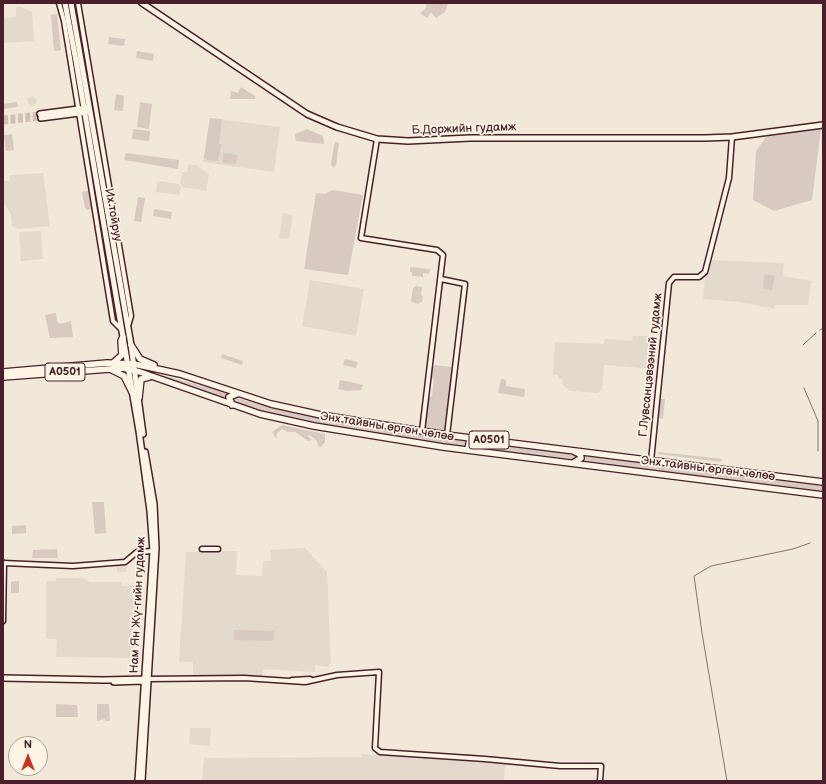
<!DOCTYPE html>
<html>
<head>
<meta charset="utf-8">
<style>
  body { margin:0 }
  #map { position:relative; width:826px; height:784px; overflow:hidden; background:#f1e8da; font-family:"Balsamiq Sans",sans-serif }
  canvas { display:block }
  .frame { position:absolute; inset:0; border:4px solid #4a1f2b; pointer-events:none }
  .north { position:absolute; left:8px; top:736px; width:40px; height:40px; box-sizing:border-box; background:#fcf5e5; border:1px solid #b59f9b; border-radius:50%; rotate:0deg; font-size:11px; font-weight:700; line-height:16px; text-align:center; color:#4a1f2b }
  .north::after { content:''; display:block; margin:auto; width:14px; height:18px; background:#c8321e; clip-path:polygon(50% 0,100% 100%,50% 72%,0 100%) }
</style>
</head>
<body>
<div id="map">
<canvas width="826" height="784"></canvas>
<div class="frame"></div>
<div class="north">N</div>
</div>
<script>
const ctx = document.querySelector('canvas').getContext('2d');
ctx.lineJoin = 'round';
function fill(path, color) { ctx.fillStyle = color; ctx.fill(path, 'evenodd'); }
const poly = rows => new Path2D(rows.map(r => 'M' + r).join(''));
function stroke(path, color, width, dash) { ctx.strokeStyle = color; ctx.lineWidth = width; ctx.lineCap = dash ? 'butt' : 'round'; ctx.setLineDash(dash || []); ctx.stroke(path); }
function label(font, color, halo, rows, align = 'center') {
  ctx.font = font + ' "Balsamiq Sans",sans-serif'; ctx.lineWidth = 3.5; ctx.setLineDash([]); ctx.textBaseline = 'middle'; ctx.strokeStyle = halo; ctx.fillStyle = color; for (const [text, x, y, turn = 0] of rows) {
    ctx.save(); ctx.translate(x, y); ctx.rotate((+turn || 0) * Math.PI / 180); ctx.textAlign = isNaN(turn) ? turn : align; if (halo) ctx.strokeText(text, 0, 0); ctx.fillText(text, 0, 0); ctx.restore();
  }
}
const built = poly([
  [16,7,21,7,32,12,34,41,3,43,3,18,16,17],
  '27.5 101a4.5 4.5 0 1 1 9 0a4.5 4.5 0 1 1-9 0Z',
  [210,118,280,127,274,172,203,162],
  [188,164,196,165,209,174,206,191,183,187,180,183,182,172,187,172],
  [43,173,50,226,18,229,12,226,11,214,3,202,3,181,10,181,10,175],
  [161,181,178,184,181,187,179,195,156,192,157,182],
  [283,213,293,215,289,239,279,238],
  [41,231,43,259,21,261,19,233,20,232],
  [712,260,784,263,783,276,811,281,808,305,775,305,774,309,771,308,739,302,703,299,705,277],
  [310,280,364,289,356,336,302,326],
  [633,336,654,336,652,369,604,365,602,390,597,393,570,391,563,385,562,379,558,379,558,375,553,374,555,342,604,344,605,339,632,341],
  [305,548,327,572,331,664,329,664,329,667,315,665,315,672,263,669,262,676,193,675,193,662,179,662,186,552,237,551,236,575,262,576,263,561,271,561,270,550],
  [117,560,126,560,126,572,117,572],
  [56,578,84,578,90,582,122,582,122,586,135,586,133,658,56,657,57,639,46,639,46,581,56,581],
  [190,728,211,728,210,746,189,744],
  [362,754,505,764,504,781,202,781,204,758,362,757]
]);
const green = poly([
  [426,3,448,3,445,12,436,18,431,12,427,18,420,13,426,8],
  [57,14,61,50,54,51,51,15],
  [109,37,125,39,124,46,108,44],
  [137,51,154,54,153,61,136,58],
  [241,87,255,96,255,99,230,99,231,91,238,93],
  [116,94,124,96,123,111,114,110],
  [17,102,18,107,3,109,3,104],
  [140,102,152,104,149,129,137,127],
  [210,118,222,119,219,144,222,144,218,161,207,160,204,158],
  [133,129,150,131,149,141,132,139],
  [307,129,323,136,324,144,296,141,295,134],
  [821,129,812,200,774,211,753,200,756,151,766,137],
  [12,134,14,150,6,151,4,135],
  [336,142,339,143,336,165,333,168,331,164,334,145],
  [126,153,179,160,178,169,124,160],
  [223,153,238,155,236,164,223,163],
  [91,158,119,324,114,312,88,159],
  [333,190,363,195,348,275,304,269,316,193,325,194],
  [88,191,91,209,87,210,85,208,82,192],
  [138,197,145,198,141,222,134,221],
  [154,209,172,212,171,219,153,216],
  [114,224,130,316,128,322,113,238],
  [410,267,430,269,429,274,423,273,423,277,412,276,412,272,410,272],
  [764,274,775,276,772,291,763,288],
  [416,286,422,287,421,295,423,296,422,302,420,302,419,304,411,302,413,288],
  [56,313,57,321,60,324,71,321,73,337,50,338,45,315],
  [222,354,243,361,242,365,221,358],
  [345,359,358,362,356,368,343,365],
  [435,365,451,367,453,370,446,430,444,432,427,429,425,427,428,398,432,396,434,379,431,378,432,368],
  [138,369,208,387,225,392,226,396,223,398,200,391],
  [501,379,506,380,506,386,525,389,524,397,498,393],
  [340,380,346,381,363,385,361,390,347,391,338,389],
  [233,397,285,411,466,440,467,444,464,446,442,444,299,421,232,402],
  [661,399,665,399,663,419,657,417,659,401],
  [282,425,325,434,325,442,321,447,318,446,317,441,311,436,307,435,312,440,308,441,295,432,287,432,282,429,277,433,276,439,272,432],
  [476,441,576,453,579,455,576,460,474,448,472,446],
  [659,452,722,459,721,462,658,454],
  [586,456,823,485,823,492,587,463,584,460],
  [92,502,104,502,106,533,95,534],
  [26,525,26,533,12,534,12,526],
  [57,549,58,558,32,558,33,550],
  [19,581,19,593,11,593,11,582],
  [234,630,274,631,274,639,271,641,236,640,234,639],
  [56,704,77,705,78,717,56,717],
  [109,704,110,721,105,721,105,719,97,721,97,704]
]);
const stream = poly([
  [820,330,823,328],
  [803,345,816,333],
  [804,388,818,421,818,451],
  [727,781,702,633,694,576,711,566,793,549,810,543]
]);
const majorTunnel = poly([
  [3,118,40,114],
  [3,122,41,118]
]);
const minor = poly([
  [59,3,64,21,113,321,122,330],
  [78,3,131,316,128,326],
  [377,139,361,238,437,250,443,255,422,431],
  [441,279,465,284,447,435],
  [651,461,669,283,674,277,699,277,705,272,729,178,732,137],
  [202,549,218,549],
  [3,563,73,566,125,562,137,552,153,551],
  [3,621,4,563],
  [148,679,244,678,305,682,337,675,379,672,375,748,380,752,485,759,560,766,601,766,600,781],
  [292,680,310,679]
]);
const major = poly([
  [65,3,76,61,139,431,150,511,153,551,138,781],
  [71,3,131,345,143,434],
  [142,3,307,114,337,127,377,139,408,141,470,138,705,138,732,137,823,125],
  [40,114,86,108],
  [41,118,87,112],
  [3,678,103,680,148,679],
  [114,682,142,681],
  [142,781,156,548,154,504,145,452]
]);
const highway = poly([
  [131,345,140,359,154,365],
  [113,363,122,355,121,341,123,337],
  [112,370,124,376,132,392],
  [3,372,107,363,134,364,180,374,271,404,321,415,447,435,823,482],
  [3,377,123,368,140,372,260,414,314,426,443,447,823,495],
  [139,398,141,379,149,377],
  [232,405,229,397,237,394],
  [468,450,470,438],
  [573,463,581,458,580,454,575,452]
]);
const shields = [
  [65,372,40],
  [489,440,40]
];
const shieldNames = [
  ["A0501",65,372],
  ["A0501",489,440]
];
const streetNames = [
  ["Б.Доржийн гудамж",464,129,-2],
  ["Их тойруу",113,215,80],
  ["Г.Лувсанцэвээний гудамж",651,365,-84],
  ["Энх тайвны өргөн чөлөө",387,427,9],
  ["Энх тайвны өргөн чөлөө",708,469,7],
  ["Нам Ян Жү-гийн гудамж",138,605,-87]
];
fill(built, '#e4d9cd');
fill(green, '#d8cac0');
stroke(stream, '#8b6d6f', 1);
stroke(majorTunnel, '#d0c0b7', 5, [5, 2.5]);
stroke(minor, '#4a1f2b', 7);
stroke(major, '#4a1f2b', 8);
stroke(highway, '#4a1f2b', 8);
stroke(minor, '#fcf5e5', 4);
stroke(major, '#fcf5e5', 5);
stroke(highway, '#fcf5e5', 5.5);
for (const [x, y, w] of shields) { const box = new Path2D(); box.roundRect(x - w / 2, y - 9, w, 18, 3); ctx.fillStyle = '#fcf5e5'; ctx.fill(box); stroke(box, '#4a1f2b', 1); }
label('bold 11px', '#4a1f2b', null, shieldNames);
label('12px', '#4a1f2b', '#fcf5e5', streetNames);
</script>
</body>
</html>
